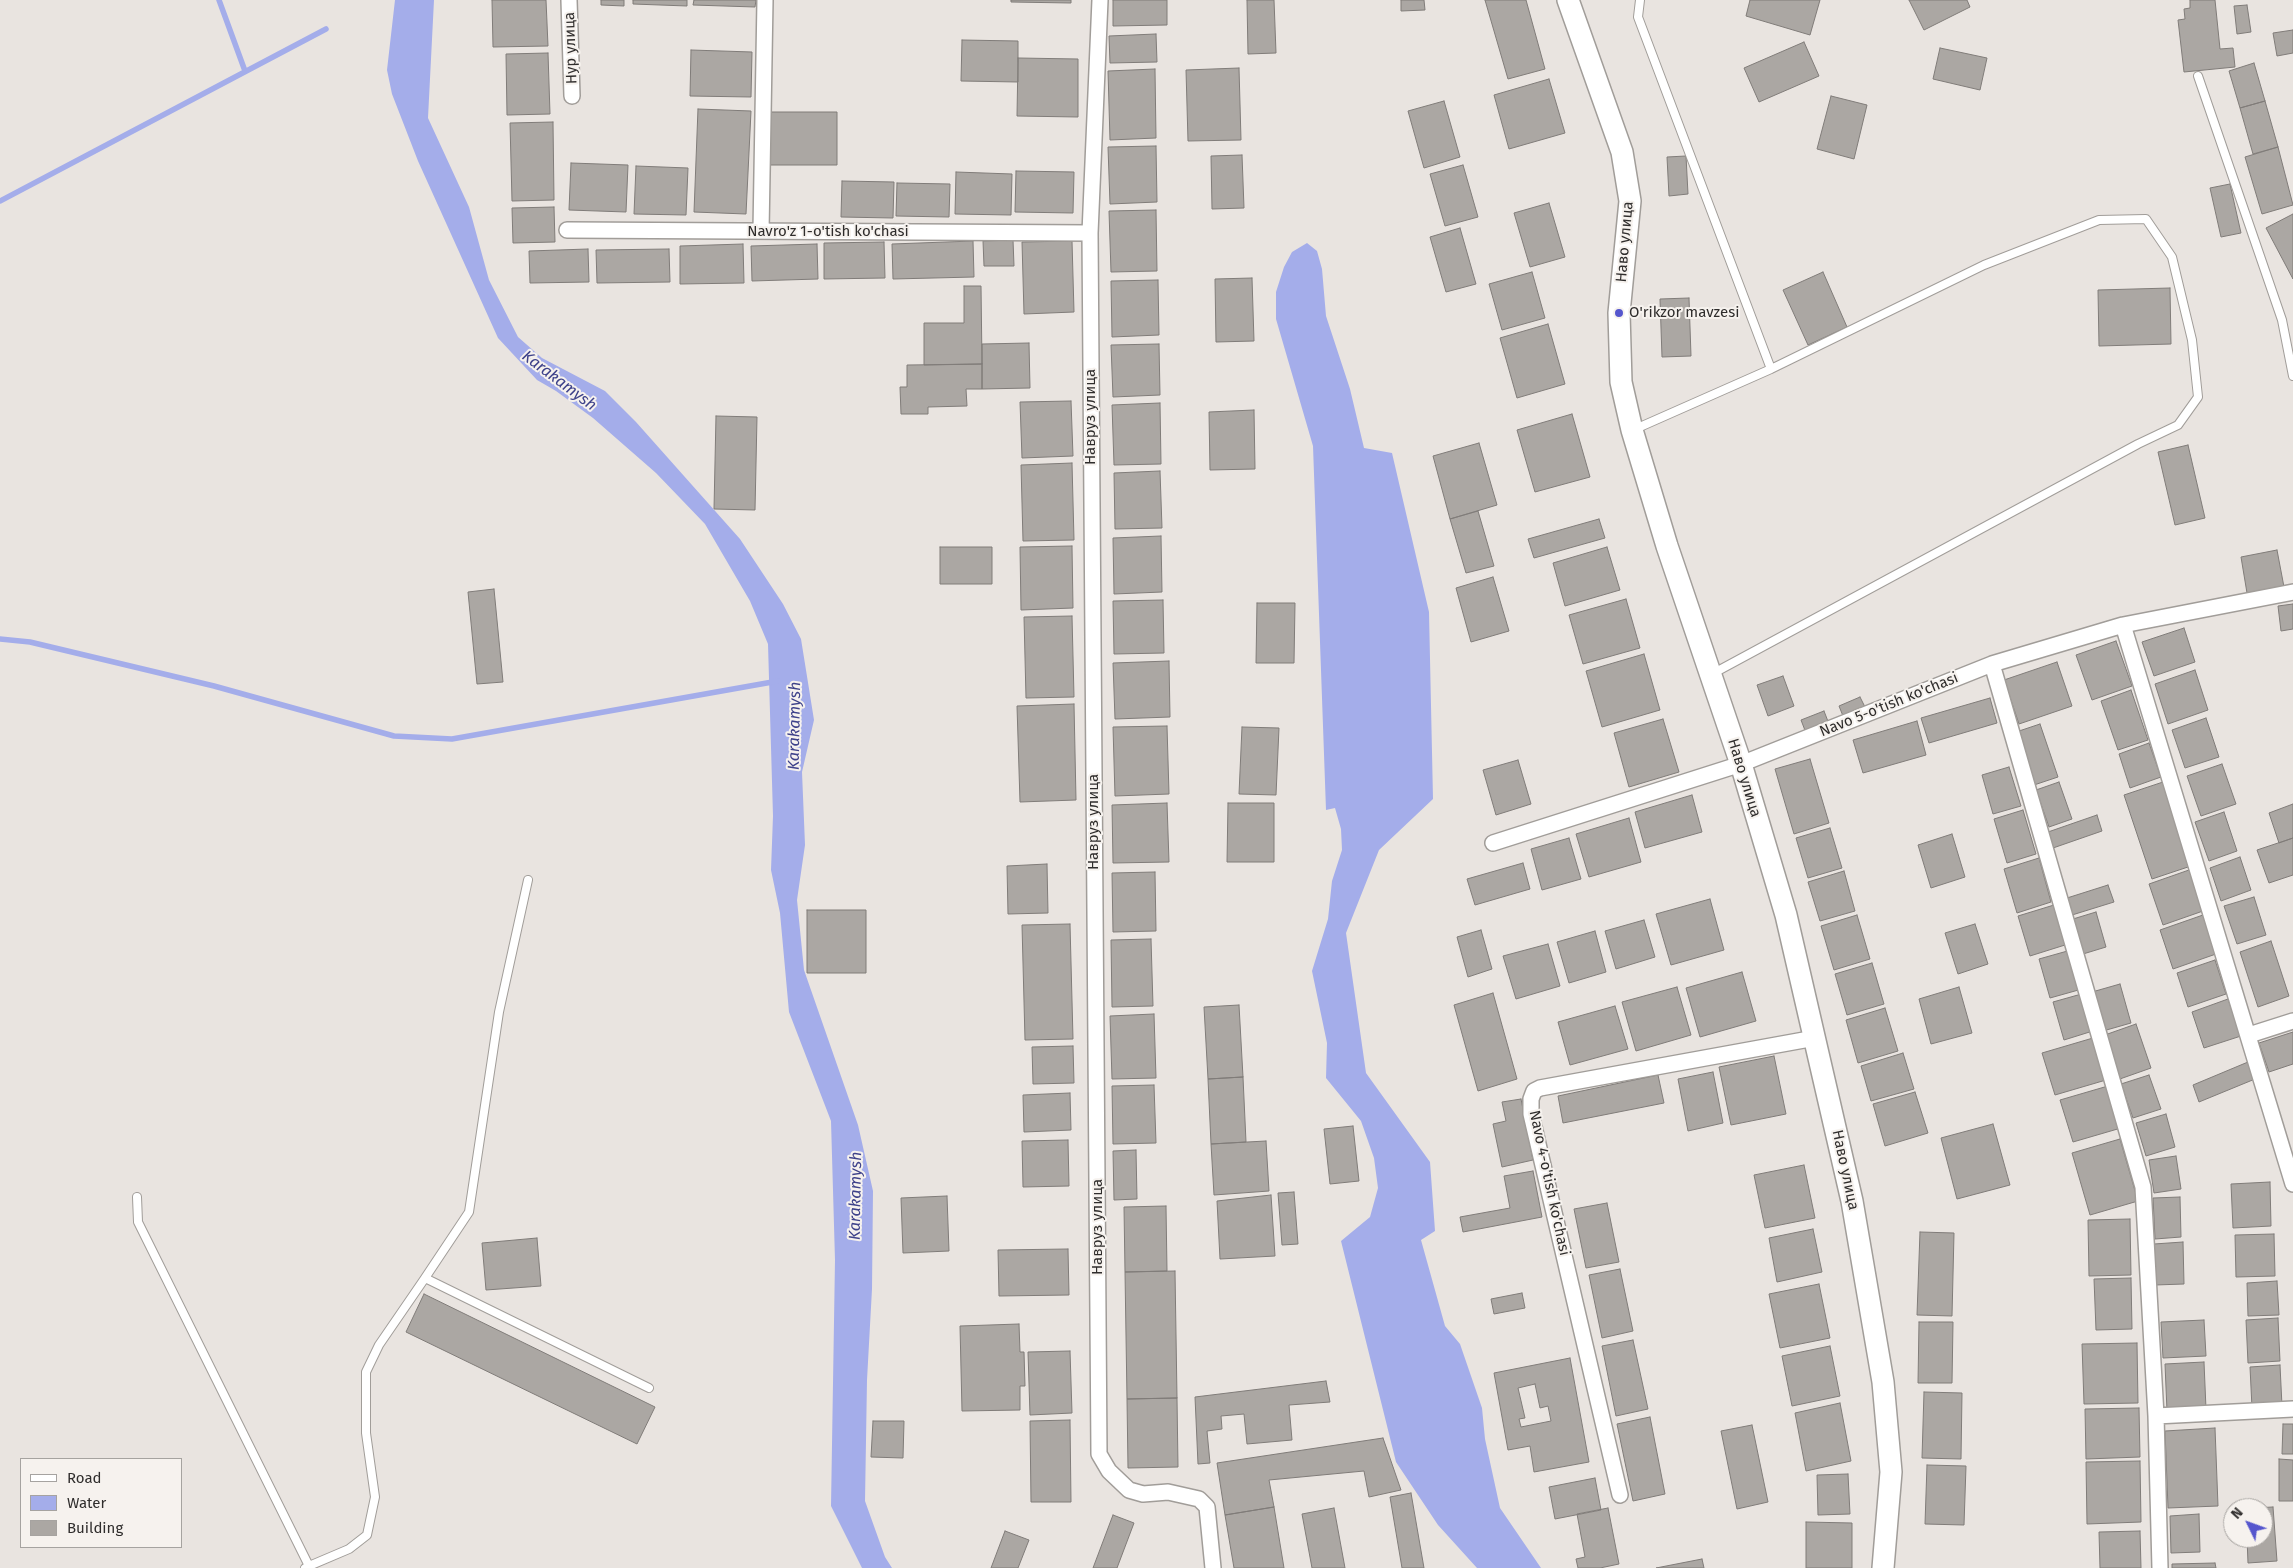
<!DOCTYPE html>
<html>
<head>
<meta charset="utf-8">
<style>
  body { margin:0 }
  #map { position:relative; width:2293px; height:1568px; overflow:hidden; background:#e9e4e0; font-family:"Fira Sans",sans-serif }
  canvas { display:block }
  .legend { position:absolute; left:20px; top:1458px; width:162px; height:90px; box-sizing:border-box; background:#f6f2ee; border:1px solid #a6a3a0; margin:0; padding:6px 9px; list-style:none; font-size:15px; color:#2f2d2c }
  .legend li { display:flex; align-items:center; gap:10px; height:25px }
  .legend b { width:25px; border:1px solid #a6a3a0 }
  .north { position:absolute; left:2223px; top:1498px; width:50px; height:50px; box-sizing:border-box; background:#f6f2ee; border:1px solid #a6a3a0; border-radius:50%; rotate:312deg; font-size:14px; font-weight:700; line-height:20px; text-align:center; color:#2f2d2c }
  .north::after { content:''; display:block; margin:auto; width:18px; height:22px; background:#5556cd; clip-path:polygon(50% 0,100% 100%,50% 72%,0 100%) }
</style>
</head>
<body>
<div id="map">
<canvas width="2293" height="1568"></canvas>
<ul class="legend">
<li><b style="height:6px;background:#fff"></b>Road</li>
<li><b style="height:14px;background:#a4adea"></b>Water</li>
<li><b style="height:14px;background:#aba7a3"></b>Building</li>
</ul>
<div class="north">N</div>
</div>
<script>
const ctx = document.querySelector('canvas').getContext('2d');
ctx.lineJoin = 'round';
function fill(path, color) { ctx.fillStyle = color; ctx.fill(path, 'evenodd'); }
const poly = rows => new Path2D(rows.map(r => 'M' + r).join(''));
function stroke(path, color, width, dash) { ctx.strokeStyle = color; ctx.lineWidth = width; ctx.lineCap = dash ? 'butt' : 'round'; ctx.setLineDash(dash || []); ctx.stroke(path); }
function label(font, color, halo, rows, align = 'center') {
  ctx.font = font + ' "Fira Sans",sans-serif'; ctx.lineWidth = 4; ctx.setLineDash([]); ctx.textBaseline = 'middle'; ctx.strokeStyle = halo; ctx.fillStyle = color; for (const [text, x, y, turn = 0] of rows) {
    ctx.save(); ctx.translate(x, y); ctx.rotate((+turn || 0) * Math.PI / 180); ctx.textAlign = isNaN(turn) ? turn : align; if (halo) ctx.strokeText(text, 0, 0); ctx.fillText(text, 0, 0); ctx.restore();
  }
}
const water = poly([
  [395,0,434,0,428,118,469,207,489,280,518,337,542,358,605,391,636,422,740,539,783,604,801,639,814,720,802,772,805,845,797,900,804,970,858,1125,873,1191,872,1289,867,1380,865,1501,885,1557,892,1568,862,1568,831,1506,835,1260,831,1121,789,1012,780,913,771,870,773,816,768,644,750,601,705,524,656,473,593,418,556,391,537,380,498,338,418,161,392,94,387,70],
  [1307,243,1317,251,1322,269,1326,316,1350,389,1364,448,1392,453,1429,612,1433,799,1379,850,1346,933,1366,1073,1430,1162,1435,1231,1421,1240,1445,1326,1460,1344,1482,1408,1485,1439,1500,1508,1541,1568,1477,1568,1438,1525,1396,1462,1341,1241,1370,1217,1378,1188,1374,1158,1361,1121,1326,1078,1327,1043,1312,971,1328,919,1332,881,1342,850,1341,829,1335,808,1326,810,1313,446,1276,319,1276,292,1284,267,1292,252]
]);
const stream = poly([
  [219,0,245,71],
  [0,201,326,29],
  [0,639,30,642,214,686,394,736,452,739,778,681]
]);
const building = poly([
  [492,0,546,0,548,46,493,47,492,0],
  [601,0,624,0,624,6,601,5,601,0],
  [633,0,687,0,687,6,633,4,633,0],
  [694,0,756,0,755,7,693,5,694,0],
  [1011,0,1071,0,1071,3,1011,2,1011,0],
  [1113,0,1167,0,1167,25,1113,26,1113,0],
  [1247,0,1274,0,1276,53,1248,54,1247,0],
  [1401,0,1424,0,1425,10,1401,11,1401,0],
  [1485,0,1526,0,1545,69,1508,79,1485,0],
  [1750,0,1820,0,1810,35,1746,16,1750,0],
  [1909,0,1967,0,1970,7,1924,30,1909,0],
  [2190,0,2215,0,2220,49,2233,48,2235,67,2184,72,2178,20,2185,19,2184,9,2190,8,2190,0],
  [2247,5,2251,32,2237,34,2234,6,2247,5],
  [2293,30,2293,53,2277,56,2273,33,2293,30],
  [1156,34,1157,62,1110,63,1109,36,1156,34],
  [962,40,1018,41,1018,82,961,81,962,40],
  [1804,42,1819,76,1759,102,1744,68,1804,42],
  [1940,48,1987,58,1980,90,1933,79,1940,48],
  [691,50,752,52,751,97,690,96,691,50],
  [548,53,550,114,507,115,506,54,548,53],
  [1018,58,1078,59,1078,117,1017,116,1018,58],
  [2254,63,2265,101,2240,108,2229,71,2254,63],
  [1239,68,1241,140,1188,141,1186,70,1239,68],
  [1155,69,1156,138,1110,140,1108,71,1155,69],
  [1549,79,1565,133,1509,149,1494,95,1549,79],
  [1831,96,1867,105,1854,159,1817,149,1831,96],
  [1444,101,1460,157,1424,168,1408,111,1444,101],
  [2265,101,2278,147,2253,154,2240,108,2265,101],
  [698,109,751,111,746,214,694,212,698,109],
  [770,112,837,112,837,165,769,165,770,112],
  [553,122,554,200,512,201,510,123,553,122],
  [1156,146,1157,202,1110,204,1108,147,1156,146],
  [2278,147,2293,205,2262,214,2245,157,2278,147],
  [1242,155,1244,208,1212,209,1211,156,1242,155],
  [1686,156,1688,194,1669,196,1667,157,1686,156],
  [571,163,628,165,626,212,569,210,571,163],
  [1463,165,1478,217,1445,226,1430,174,1463,165],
  [636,166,688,168,686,215,634,214,636,166],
  [1016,171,1074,172,1073,213,1015,212,1016,171],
  [956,172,1012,174,1011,215,955,214,956,172],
  [842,181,894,182,893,218,841,217,842,181],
  [897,183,950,184,949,217,896,216,897,183],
  [2230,184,2241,233,2221,237,2210,188,2230,184],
  [1549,203,1565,257,1530,267,1514,213,1549,203],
  [554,207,555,242,513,243,512,208,554,207],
  [1156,210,1157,271,1111,272,1109,211,1156,210],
  [2293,214,2293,279,2266,228,2293,214],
  [1460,228,1476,284,1446,292,1430,237,1460,228],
  [1013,240,1014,266,984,266,983,241,1013,240],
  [973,241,974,277,893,279,892,244,973,241],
  [1072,241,1074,312,1024,314,1022,242,1072,241],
  [884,242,885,278,824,279,824,243,884,242],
  [743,244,744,283,680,284,680,246,743,244],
  [817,244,818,279,752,281,751,246,817,244],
  [588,249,589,282,530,283,529,251,588,249],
  [669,249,670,282,597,283,596,250,669,249],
  [1532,272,1545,318,1502,330,1489,284,1532,272],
  [1823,272,1847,327,1808,345,1783,290,1823,272],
  [1252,278,1254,341,1216,342,1215,279,1252,278],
  [1158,280,1159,335,1112,337,1111,281,1158,280],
  [964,286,981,286,982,364,924,365,924,323,964,323,964,286],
  [2170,288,2171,344,2099,346,2098,290,2170,288],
  [1689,298,1691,356,1662,357,1660,299,1689,298],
  [1548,324,1565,384,1517,398,1500,338,1548,324],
  [1029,343,1030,388,982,389,982,344,1029,343],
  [1159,344,1160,395,1113,397,1111,345,1159,344],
  [982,364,982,389,966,389,967,406,928,407,928,414,901,414,900,387,907,387,907,365,982,364],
  [1071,401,1073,456,1022,458,1020,402,1071,401],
  [1160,403,1161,464,1114,465,1112,405,1160,403],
  [1254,410,1255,469,1210,470,1209,412,1254,410],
  [1572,414,1590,477,1535,492,1517,430,1572,414],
  [716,416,757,417,755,510,714,509,716,416],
  [1479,443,1497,505,1450,519,1433,456,1479,443],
  [2188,445,2205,518,2175,525,2158,452,2188,445],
  [1072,463,1074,540,1023,541,1021,465,1072,463],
  [1160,471,1162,528,1115,529,1114,473,1160,471],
  [1478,511,1494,566,1466,573,1450,519,1478,511],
  [1599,519,1605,538,1534,558,1528,539,1599,519],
  [1161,536,1162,592,1114,594,1113,538,1161,536],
  [1072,546,1073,608,1021,610,1020,547,1072,546],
  [940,547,992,547,992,584,940,584,940,547],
  [1607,547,1620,590,1565,606,1553,563,1607,547],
  [2277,550,2284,587,2247,593,2241,557,2277,550],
  [1493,577,1509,631,1471,642,1456,588,1493,577],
  [494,589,503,682,477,684,468,592,494,589],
  [1626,599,1640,648,1583,664,1569,615,1626,599],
  [1163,600,1164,653,1114,654,1113,601,1163,600],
  [1257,603,1295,603,1294,663,1256,663,1257,603],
  [2293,604,2293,629,2281,631,2278,606,2293,604],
  [1072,616,1074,697,1026,698,1024,617,1072,616],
  [2184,628,2195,662,2154,676,2142,642,2184,628],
  [2116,641,2132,686,2092,700,2076,655,2116,641],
  [1644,654,1660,710,1602,727,1586,671,1644,654],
  [1169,661,1170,717,1115,719,1113,663,1169,661],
  [2057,662,2072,706,2019,724,2004,680,2057,662],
  [2195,670,2208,710,2168,724,2155,684,2195,670],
  [1783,676,1794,706,1768,716,1757,685,1783,676],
  [2131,690,2148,740,2118,750,2101,701,2131,690],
  [1860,697,1865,707,1843,716,1839,706,1860,697],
  [1990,698,1997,723,1929,743,1921,718,1990,698],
  [1074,704,1076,800,1020,802,1017,706,1074,704],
  [1824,711,1829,724,1806,733,1801,720,1824,711],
  [2206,718,2219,757,2185,768,2172,730,2206,718],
  [1663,719,1679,772,1629,787,1614,733,1663,719],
  [1917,721,1926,755,1863,773,1853,740,1917,721],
  [2040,724,2058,777,2034,785,2016,732,2040,724],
  [1167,726,1169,794,1115,796,1113,727,1167,726],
  [1242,727,1279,728,1276,795,1239,794,1242,727],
  [2149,743,2161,777,2130,788,2119,754,2149,743],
  [1810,759,1829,823,1794,834,1775,769,1810,759],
  [1518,760,1531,804,1496,815,1483,770,1518,760],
  [2222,764,2236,804,2201,816,2187,776,2222,764],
  [2009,767,2021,806,1993,814,1982,775,2009,767],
  [2059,782,2072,819,2049,827,2036,790,2059,782],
  [2163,782,2191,866,2152,879,2124,795,2163,782],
  [1692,795,1702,832,1645,848,1635,812,1692,795],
  [1167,803,1169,862,1113,863,1112,805,1167,803],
  [1228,803,1274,803,1274,862,1227,862,1228,803],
  [2293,804,2293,838,2279,843,2269,813,2293,804],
  [2023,810,2036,854,2007,863,1994,819,2023,810],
  [2224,812,2237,851,2209,861,2195,822,2224,812],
  [2097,815,2102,831,2053,848,2048,832,2097,815],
  [1629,818,1641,862,1589,877,1576,834,1629,818],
  [1830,828,1842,868,1808,878,1796,838,1830,828],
  [1952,834,1965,877,1931,888,1918,845,1952,834],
  [1569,838,1581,879,1542,890,1531,849,1569,838],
  [2293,838,2293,875,2269,883,2257,850,2293,838],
  [2240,857,2251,890,2221,901,2210,868,2240,857],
  [2039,858,2051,902,2017,913,2004,869,2039,858],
  [1523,863,1530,889,1475,905,1467,879,1523,863],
  [1047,864,1048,913,1008,914,1007,866,1047,864],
  [2189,870,2203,911,2163,925,2149,884,2189,870],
  [1844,871,1855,911,1820,921,1808,882,1844,871],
  [1155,872,1156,931,1113,932,1112,873,1155,872],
  [2108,885,2114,902,2072,915,2067,898,2108,885],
  [2254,897,2266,935,2237,944,2224,906,2254,897],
  [1710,899,1724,950,1671,965,1656,914,1710,899],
  [2054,905,2065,945,2030,956,2018,916,2054,905],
  [807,910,866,910,866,973,807,973,807,910],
  [2096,912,2106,947,2083,954,2073,919,2096,912],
  [1857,915,1870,959,1834,970,1821,926,1857,915],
  [2203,915,2216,954,2173,969,2160,930,2203,915],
  [1644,920,1655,957,1616,969,1605,931,1644,920],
  [1070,924,1073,1039,1025,1040,1022,925,1070,924],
  [1975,924,1988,964,1958,974,1945,933,1975,924],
  [1481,930,1492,969,1468,977,1457,937,1481,930],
  [1595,931,1606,972,1569,983,1557,942,1595,931],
  [1151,939,1153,1006,1112,1007,1111,940,1151,939],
  [2271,941,2289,996,2258,1007,2240,952,2271,941],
  [1548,944,1560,986,1516,999,1503,956,1548,944],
  [2071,950,2082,989,2050,998,2039,959,2071,950],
  [2215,960,2226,994,2188,1007,2177,973,2215,960],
  [1872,963,1884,1004,1847,1015,1835,974,1872,963],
  [1742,972,1756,1021,1700,1037,1686,988,1742,972],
  [2120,984,2131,1023,2103,1031,2092,992,2120,984],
  [1677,987,1691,1035,1636,1051,1622,1002,1677,987],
  [1959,987,1972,1033,1931,1044,1919,999,1959,987],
  [1493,993,1517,1079,1478,1091,1454,1005,1493,993],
  [2085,993,2096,1030,2064,1040,2053,1002,2085,993],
  [2228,999,2241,1036,2204,1048,2192,1012,2228,999],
  [1239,1005,1243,1077,1208,1079,1204,1007,1239,1005],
  [1615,1006,1628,1049,1570,1065,1558,1022,1615,1006],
  [1885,1008,1898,1051,1858,1063,1846,1020,1885,1008],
  [1154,1014,1156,1078,1112,1079,1110,1016,1154,1014],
  [2136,1024,2151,1068,2117,1080,2102,1036,2136,1024],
  [2293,1032,2293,1064,2269,1072,2259,1043,2293,1032],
  [2093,1038,2106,1080,2055,1095,2042,1053,2093,1038],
  [1073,1046,1074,1083,1033,1084,1032,1047,1073,1046],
  [1903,1053,1914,1089,1871,1101,1861,1066,1903,1053],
  [1774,1056,1786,1114,1731,1125,1719,1067,1774,1056],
  [2248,1062,2255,1079,2199,1102,2193,1085,2248,1062],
  [1713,1072,1723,1123,1688,1131,1678,1079,1713,1072],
  [1658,1075,1664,1103,1563,1123,1558,1096,1658,1075],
  [2149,1075,2161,1109,2133,1118,2121,1084,2149,1075],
  [1243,1077,1246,1142,1211,1144,1208,1079,1243,1077],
  [1154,1085,1156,1143,1113,1144,1112,1086,1154,1085],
  [2108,1086,2121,1128,2073,1142,2060,1100,2108,1086],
  [1915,1092,1928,1133,1885,1146,1873,1104,1915,1092],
  [1070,1093,1071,1130,1024,1132,1023,1095,1070,1093],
  [1521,1099,1533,1160,1502,1167,1493,1124,1506,1121,1502,1102,1521,1099],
  [2166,1114,2175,1147,2146,1156,2136,1123,2166,1114],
  [1993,1124,2010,1185,1957,1199,1941,1138,1993,1124],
  [1353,1126,1359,1181,1330,1184,1324,1129,1353,1126],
  [2120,1139,2138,1201,2090,1215,2072,1153,2120,1139],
  [1068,1140,1069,1186,1023,1187,1022,1141,1068,1140],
  [1266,1141,1269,1191,1214,1195,1211,1144,1266,1141],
  [1136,1150,1137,1199,1114,1200,1113,1151,1136,1150],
  [2176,1156,2181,1189,2154,1193,2149,1160,2176,1156],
  [1804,1165,1815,1218,1765,1228,1754,1175,1804,1165],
  [1533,1171,1542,1217,1463,1232,1460,1217,1510,1208,1504,1176,1533,1171],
  [2270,1182,2271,1226,2233,1228,2231,1184,2270,1182],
  [1294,1192,1298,1244,1282,1245,1278,1193,1294,1192],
  [1271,1195,1275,1256,1220,1259,1217,1201,1271,1195],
  [947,1196,949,1251,903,1253,901,1198,947,1196],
  [2180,1197,2181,1237,2155,1239,2153,1198,2180,1197],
  [1607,1203,1619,1262,1586,1268,1574,1209,1607,1203],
  [1166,1206,1167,1271,1125,1272,1124,1207,1166,1206],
  [2130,1219,2131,1275,2089,1276,2088,1220,2130,1219],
  [1813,1229,1822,1272,1777,1282,1769,1238,1813,1229],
  [1920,1232,1954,1233,1952,1316,1917,1315,1920,1232],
  [2274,1234,2275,1276,2236,1277,2235,1235,2274,1234],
  [537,1238,541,1286,486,1290,482,1243,537,1238],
  [2183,1242,2184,1284,2155,1285,2154,1244,2183,1242],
  [1068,1249,1069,1295,999,1296,998,1250,1068,1249],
  [1620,1269,1633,1331,1602,1338,1589,1275,1620,1269],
  [1175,1271,1177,1398,1127,1399,1125,1272,1175,1271],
  [2131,1278,2132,1329,2096,1330,2094,1279,2131,1278],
  [2277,1281,2279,1315,2248,1316,2247,1283,2277,1281],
  [1819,1284,1830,1338,1780,1348,1769,1294,1819,1284],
  [1522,1293,1525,1308,1494,1314,1491,1299,1522,1293],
  [424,1294,655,1407,637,1444,406,1332,424,1294],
  [2278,1318,2280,1361,2248,1363,2246,1320,2278,1318],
  [2204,1320,2206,1356,2163,1358,2161,1322,2204,1320],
  [1919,1322,1953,1322,1952,1383,1918,1383,1919,1322],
  [1019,1324,1020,1352,1024,1352,1025,1386,1020,1386,1020,1410,962,1411,960,1326,1019,1324],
  [1633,1340,1648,1409,1616,1416,1602,1346,1633,1340],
  [2137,1343,2138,1403,2084,1404,2082,1344,2137,1343],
  [1830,1346,1840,1396,1792,1406,1782,1356,1830,1346],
  [1070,1351,1072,1413,1030,1415,1028,1352,1070,1351],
  [1570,1358,1589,1462,1534,1472,1530,1446,1508,1450,1494,1373,1570,1358],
  [1535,1384,1540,1408,1548,1406,1551,1421,1521,1427,1519,1419,1525,1418,1518,1388,1535,1384],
  [2204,1362,2206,1409,2167,1411,2165,1364,2204,1362],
  [2280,1365,2282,1406,2252,1408,2250,1367,2280,1365],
  [1326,1381,1330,1402,1289,1405,1292,1440,1247,1444,1244,1414,1221,1416,1222,1429,1207,1431,1210,1463,1198,1464,1195,1397,1326,1381],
  [1924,1392,1962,1393,1961,1459,1922,1458,1924,1392],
  [1177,1398,1178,1467,1128,1468,1127,1399,1177,1398],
  [1840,1403,1851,1461,1806,1471,1795,1413,1840,1403],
  [2139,1408,2140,1457,2086,1459,2085,1409,2139,1408],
  [1650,1417,1665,1494,1633,1501,1617,1424,1650,1417],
  [1070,1420,1071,1502,1031,1502,1030,1421,1070,1420],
  [873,1421,904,1421,903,1458,871,1457,873,1421],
  [2283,1424,2293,1424,2293,1454,2282,1454,2283,1424],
  [1752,1425,1768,1502,1737,1509,1721,1431,1752,1425],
  [2215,1428,2218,1506,2168,1508,2165,1431,2215,1428],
  [1383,1438,1401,1490,1369,1497,1364,1471,1269,1480,1274,1507,1225,1515,1217,1463,1383,1438],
  [2279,1459,2293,1460,2293,1501,2279,1501,2279,1459],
  [2140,1461,2141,1522,2087,1524,2086,1462,2140,1461],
  [1927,1465,1966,1466,1964,1525,1925,1524,1927,1465],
  [1848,1474,1850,1514,1818,1515,1817,1475,1848,1474],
  [1595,1478,1601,1510,1555,1519,1549,1487,1595,1478],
  [1411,1493,1424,1568,1402,1568,1390,1497,1411,1493],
  [1274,1507,1284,1568,1234,1568,1225,1515,1274,1507],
  [2273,1507,2277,1561,2248,1563,2247,1538,2263,1538,2263,1508,2253,1508,2273,1507],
  [1334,1508,1345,1568,1312,1568,1302,1514,1334,1508],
  [1608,1508,1619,1564,1600,1568,1578,1568,1576,1559,1585,1557,1577,1514,1608,1508],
  [2199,1514,2200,1552,2171,1553,2170,1516,2199,1514],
  [1113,1515,1134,1523,1117,1568,1093,1568,1113,1515],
  [1806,1522,1852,1523,1852,1568,1806,1568,1806,1522],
  [1005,1531,1029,1540,1018,1568,991,1568,1005,1531],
  [2140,1531,2141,1568,2100,1568,2099,1532,2140,1531],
  [1702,1559,1704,1568,1656,1568,1702,1559],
  [2215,1563,2216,1568,2172,1568,2172,1564,2215,1563]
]);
const lane = poly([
  [1640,0,1638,17,1771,369],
  [2198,76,2282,320,2293,376],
  [1633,430,1771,369,1984,265,2099,220,2146,219,2172,257,2192,340,2198,397,2178,425,2138,444,1712,674],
  [137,1197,138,1222,309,1566,305,1568],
  [425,1278,469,1212,499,1012,528,880],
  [309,1566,349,1549,367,1535,375,1497,366,1433,366,1372,379,1345,425,1278,649,1388]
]);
const street = poly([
  [569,0,572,96],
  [1100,0,1090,233,1099,1454,1109,1471,1129,1490,1143,1494,1168,1492,1199,1499,1207,1507,1213,1568],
  [567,230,1090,233],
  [761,231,765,0],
  [2123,625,2293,1184],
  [1992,664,2143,1187,2156,1416,2160,1568],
  [1493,843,1741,764,1992,664,2123,625,2293,592],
  [2249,1035,2293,1021],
  [2156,1416,2293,1409],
  [1620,1495,1531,1114,1531,1099,1534,1091,1540,1088,1815,1038]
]);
const secondary = poly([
  [1568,0,1622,152,1630,201,1619,313,1621,382,1632,430,1667,546,1741,764,1786,915,1852,1201,1883,1382,1891,1472,1883,1568]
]);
const markers = [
  [1619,313,5,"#5556cd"]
];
const streetNames = [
  ["Нур улица",571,48,-92],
  ["Navro'z 1-o'tish ko'chasi",828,232],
  ["Наво улица",1625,242,-85],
  ["Навруз улица",1091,417,-90],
  ["Navo 5-o'tish ko'chasi",1889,705,-22],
  ["Наво улица",1744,778,73],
  ["Навруз улица",1094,822,-90],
  ["Наво улица",1845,1170,78],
  ["Navo 4-o'tish ko'chasi",1549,1183,78],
  ["Навруз улица",1098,1227,-90]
];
const poiNames = [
  ["O'rikzor mavzesi",1629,313]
];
const waterNames = [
  ["Karakamysh",559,381,37],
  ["Karakamysh",795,726,-89],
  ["Karakamysh",856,1196,-89]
];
fill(water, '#a4adea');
stroke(stream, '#a4adea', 5.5);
fill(building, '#aba7a3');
stroke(building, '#807c79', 1);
stroke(lane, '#a19d99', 10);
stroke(street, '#a19d99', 18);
stroke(secondary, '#a19d99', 24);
stroke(lane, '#fff', 8);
stroke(street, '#fff', 15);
stroke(secondary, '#fff', 21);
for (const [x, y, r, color] of markers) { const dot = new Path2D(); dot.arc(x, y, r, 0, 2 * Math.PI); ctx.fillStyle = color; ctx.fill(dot); stroke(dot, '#f6f2ee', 2); }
label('15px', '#2f2d2c', '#f6f2ee', streetNames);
label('15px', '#2f2d2c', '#f6f2ee', poiNames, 'left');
label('italic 16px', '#3e428a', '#f6f2ee', waterNames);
</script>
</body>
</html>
